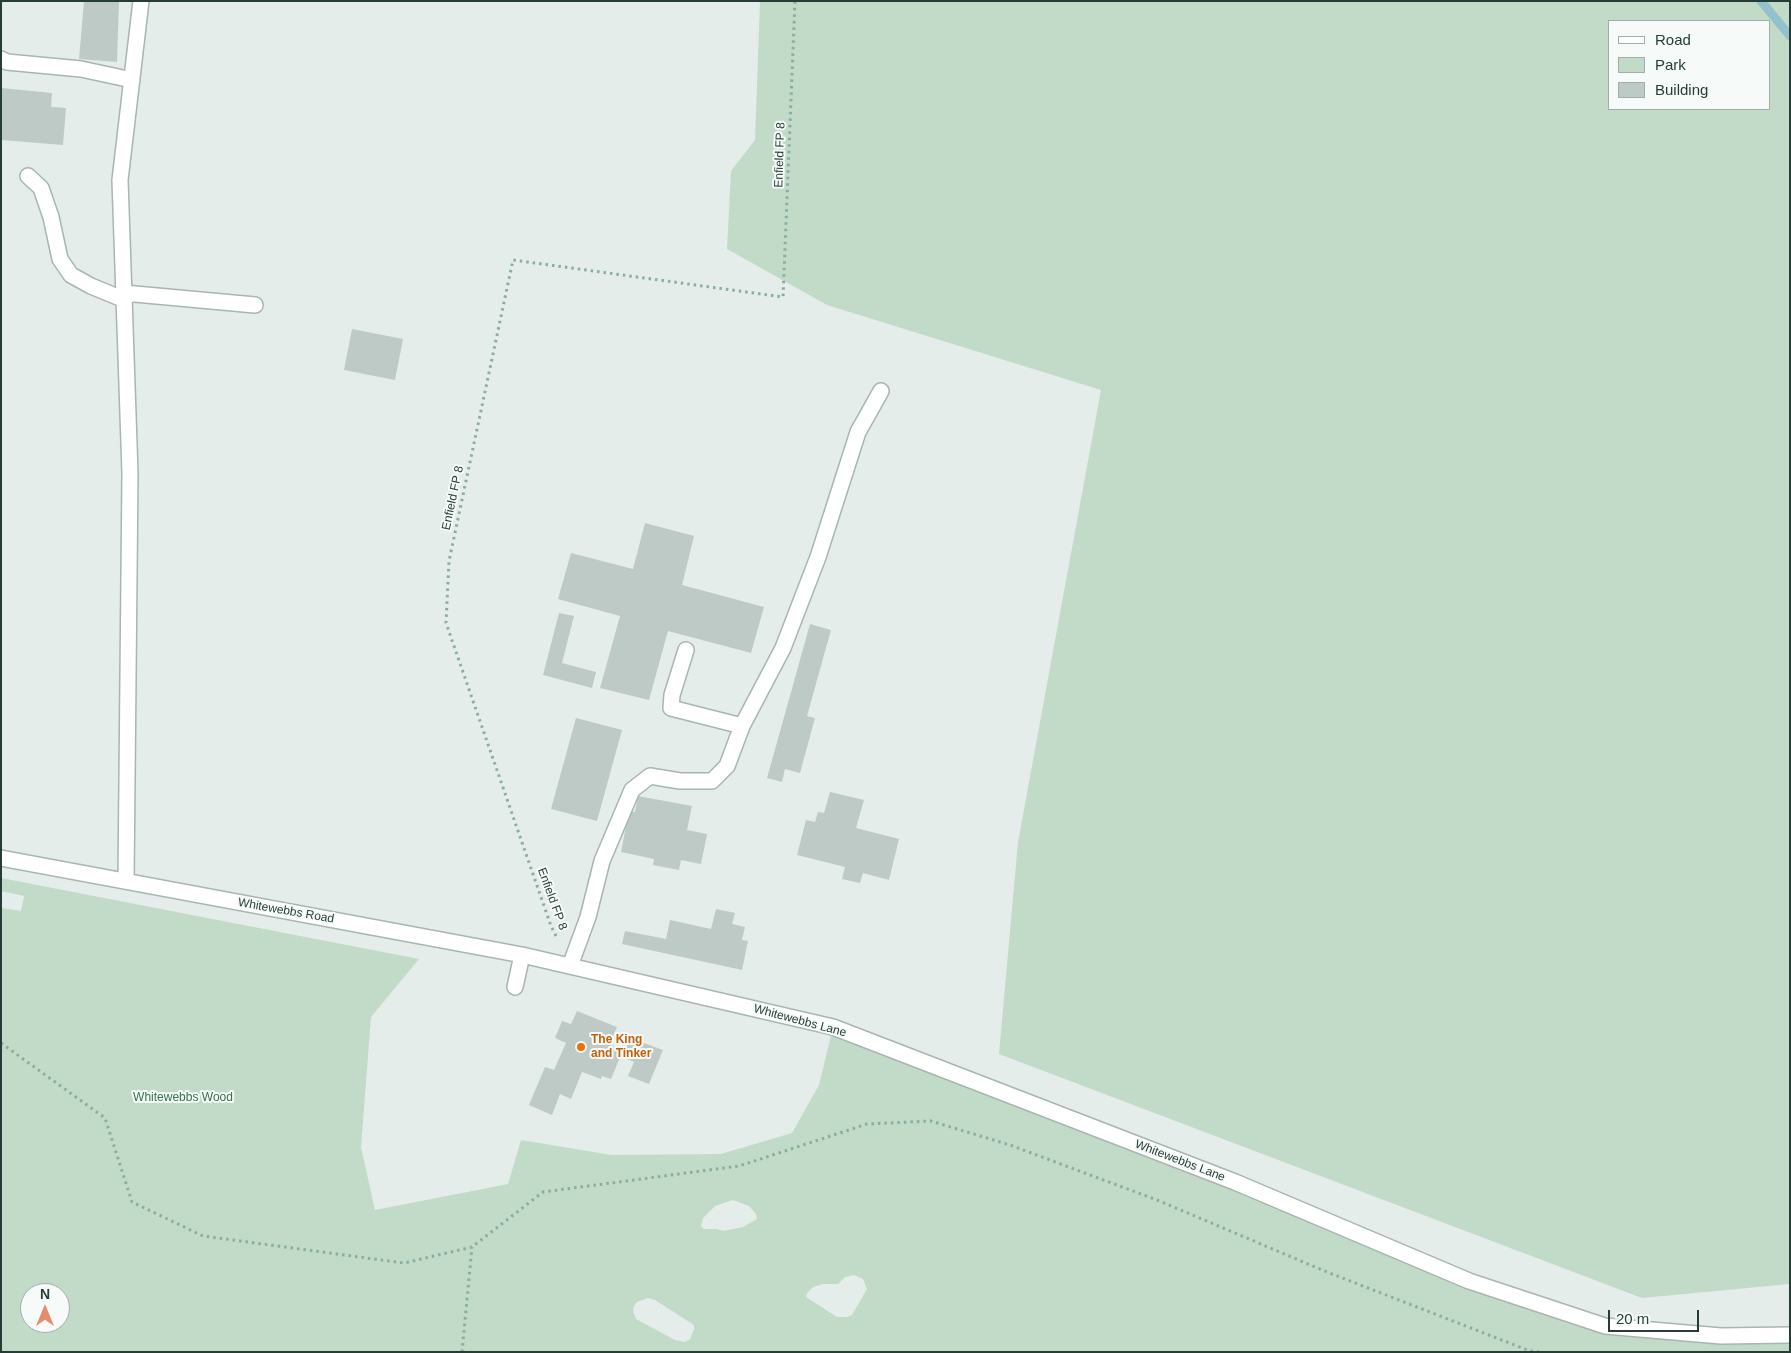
<!DOCTYPE html>
<html>
<head>
<meta charset="utf-8">
<style>
  body { margin:0 }
  #map { position:relative; width:1791px; height:1353px; overflow:hidden; background:#e5edea; font-family:Helvetica,sans-serif }
  canvas { display:block }
  .frame { position:absolute; inset:0; border:2px solid #263d37; pointer-events:none }
  .legend { position:absolute; left:1608px; top:20px; width:162px; height:90px; box-sizing:border-box; background:#f6faf8; border:1px solid #a3aeab; margin:0; padding:6px 9px; list-style:none; font-size:15px; color:#263d37 }
  .legend li { display:flex; align-items:center; gap:10px; height:25px }
  .legend b { width:25px; border:1px solid #a3aeab }
  .north { position:absolute; left:20px; top:1283px; width:50px; height:50px; box-sizing:border-box; background:#f6faf8; border:1px solid #a3aeab; border-radius:50%; rotate:0deg; font-size:14px; font-weight:700; line-height:20px; text-align:center; color:#263d37 }
  .north::after { content:''; display:block; margin:auto; width:18px; height:22px; background:#e48c6d; clip-path:polygon(50% 0,100% 100%,50% 72%,0 100%) }
  .scale { position:absolute; left:1608px; top:1310px; width:91px; height:22px; box-sizing:border-box; border:2px solid #263d37; border-top:0; padding-left:6px; font-size:15px; line-height:18px; white-space:nowrap; color:#263d37; -webkit-text-stroke:4px #f6faf8; paint-order:stroke }
</style>
</head>
<body>
<div id="map">
<canvas width="1791" height="1353"></canvas>
<div class="frame"></div>
<ul class="legend">
<li><b style="height:6px;background:#fff"></b>Road</li>
<li><b style="height:14px;background:#c1dbc8"></b>Park</li>
<li><b style="height:14px;background:#becac6"></b>Building</li>
</ul>
<div class="north">N</div>
<div class="scale">20 m</div>
</div>
<script>
const ctx = document.querySelector('canvas').getContext('2d');
ctx.lineJoin = 'round';
function fill(path, color) { ctx.fillStyle = color; ctx.fill(path, 'evenodd'); }
const poly = rows => new Path2D(rows.map(r => 'M' + r).join(''));
function stroke(path, color, width, dash) { ctx.strokeStyle = color; ctx.lineWidth = width; ctx.lineCap = dash ? 'butt' : 'round'; ctx.setLineDash(dash || []); ctx.stroke(path); }
function label(font, color, halo, rows, align = 'center') {
  ctx.font = font + ' Helvetica,sans-serif'; ctx.lineWidth = 4; ctx.setLineDash([]); ctx.textBaseline = 'middle'; ctx.strokeStyle = halo; ctx.fillStyle = color; for (const [text, x, y, turn = 0] of rows) {
    ctx.save(); ctx.translate(x, y); ctx.rotate((+turn || 0) * Math.PI / 180); ctx.textAlign = isNaN(turn) ? turn : align; if (halo) ctx.strokeText(text, 0, 0); ctx.fillText(text, 0, 0); ctx.restore();
  }
}
const green = poly([
  [760,1,1790,1,1790,1284,1642,1298,999,1054,1018,842,1101,390,827,305,727,249,731,171,755,140],
  [1610,21,1770,21,1770,109,1610,109],
  [1,878,419,959,371,1017,361,1147,375,1210,508,1184,521,1140,611,1155,721,1154,792,1133,819,1085,833,1027,1469,1281,1605,1326,1790,1335,1790,1352,1,1352,1,908,21,911,24,896,1,891],
  [733,1200,749,1206,756,1214,757,1219,743,1227,723,1231,717,1229,704,1229,701,1226,703,1218,715,1206],
  [854,1275,863,1279,867,1289,852,1315,847,1317,837,1317,806,1297,807,1293,813,1287,823,1284,838,1284,845,1277],
  [30,1293,60,1293,60,1323,30,1323],
  [648,1298,655,1300,694,1325,694,1329,690,1339,685,1342,675,1340,636,1319,633,1311,634,1306,637,1302]
]);
const stream = poly([
  [1761,1,1790,36]
]);
const building = poly([
  [84,1,119,1,117,62,79,59],
  [1,88,52,93,51,107,66,108,63,145,1,140],
  [352,329,403,339,395,380,344,370],
  [645,523,694,536,682,585,764,607,751,653,668,631,649,700,600,688,620,616,558,599,571,553,633,569],
  [559,613,574,616,562,663,596,672,592,688,543,675],
  [810,624,831,630,807,716,815,718,800,773,785,769,782,782,767,778],
  [576,718,622,730,597,821,551,809],
  [830,792,864,800,856,828,899,839,889,880,863,873,860,883,842,879,845,867,797,855,806,820,815,822,818,812,824,813],
  [638,796,692,806,687,830,707,834,701,864,681,860,679,870,653,865,654,859,621,852,629,811,635,812],
  [716,909,735,913,732,924,745,927,742,940,748,941,742,970,622,944,625,931,666,939,670,920,711,929],
  [577,1011,617,1027,609,1045,623,1050,611,1079,602,1076,601,1079,582,1072,571,1099,560,1094,552,1115,529,1105,545,1067,554,1070,566,1043,555,1038,562,1021,571,1024],
  [630,1038,663,1050,649,1084,628,1076,634,1062,623,1057]
]);
const path = poly([
  [556,936,551,926,446,623,449,561,513,260,783,297,795,1],
  [1,1043,105,1118,132,1202,203,1236,404,1263,472,1247,543,1192,739,1166,867,1124,931,1121,1010,1145,1157,1200,1327,1272,1530,1351,1539,1352],
  [462,1352,472,1247]
]);
const minor = poly([
  [1,59,7,62,81,69,132,80],
  [28,176,41,188,51,217,60,259,71,275,91,286,125,300],
  [124,293,255,305],
  [686,650,672,695,671,708,742,726],
  [1,858,522,955,833,1027,1235,1182,1469,1281,1605,1326,1721,1336,1790,1335],
  [126,881,130,473,120,180,141,1],
  [570,966,588,917,602,861,632,790,650,776,680,781,712,781,727,766,742,726,783,648,818,557,858,432,881,391],
  [515,987,522,955]
]);
const markers = [
  [581,1047,5,"#e8710a"]
];
const streetNames = [
  ["Enfield FP 8",780,155,-88],
  ["Enfield FP 8",453,498,-78],
  ["Enfield FP 8",552,899,70],
  ["Whitewebbs Road",286,911,10],
  ["Whitewebbs Lane",800,1021,15],
  ["Whitewebbs Lane",1180,1161,21]
];
const foodNames = [
  ["The King",591,1040],
  ["and Tinker",591,1054]
];
const parkNames = [
  ["Whitewebbs Wood",183,1098]
];
fill(green, '#c1dbc8');
stroke(stream, '#94c2cc', 9);
fill(building, '#becac6');
stroke(minor, '#a8b5b1', 18);
stroke(path, '#89ada2', 3, [2.5, 4]);
stroke(minor, '#fff', 15);
for (const [x, y, r, color] of markers) { const dot = new Path2D(); dot.arc(x, y, r, 0, 2 * Math.PI); ctx.fillStyle = color; ctx.fill(dot); stroke(dot, '#f6faf8', 2); }
label('12px', '#263d37', '#f6faf8', streetNames);
label('bold 12px', '#c56008', '#f6faf8', foodNames, 'left');
label('12px', '#34704c', '#f6faf8', parkNames);
</script>
</body>
</html>
